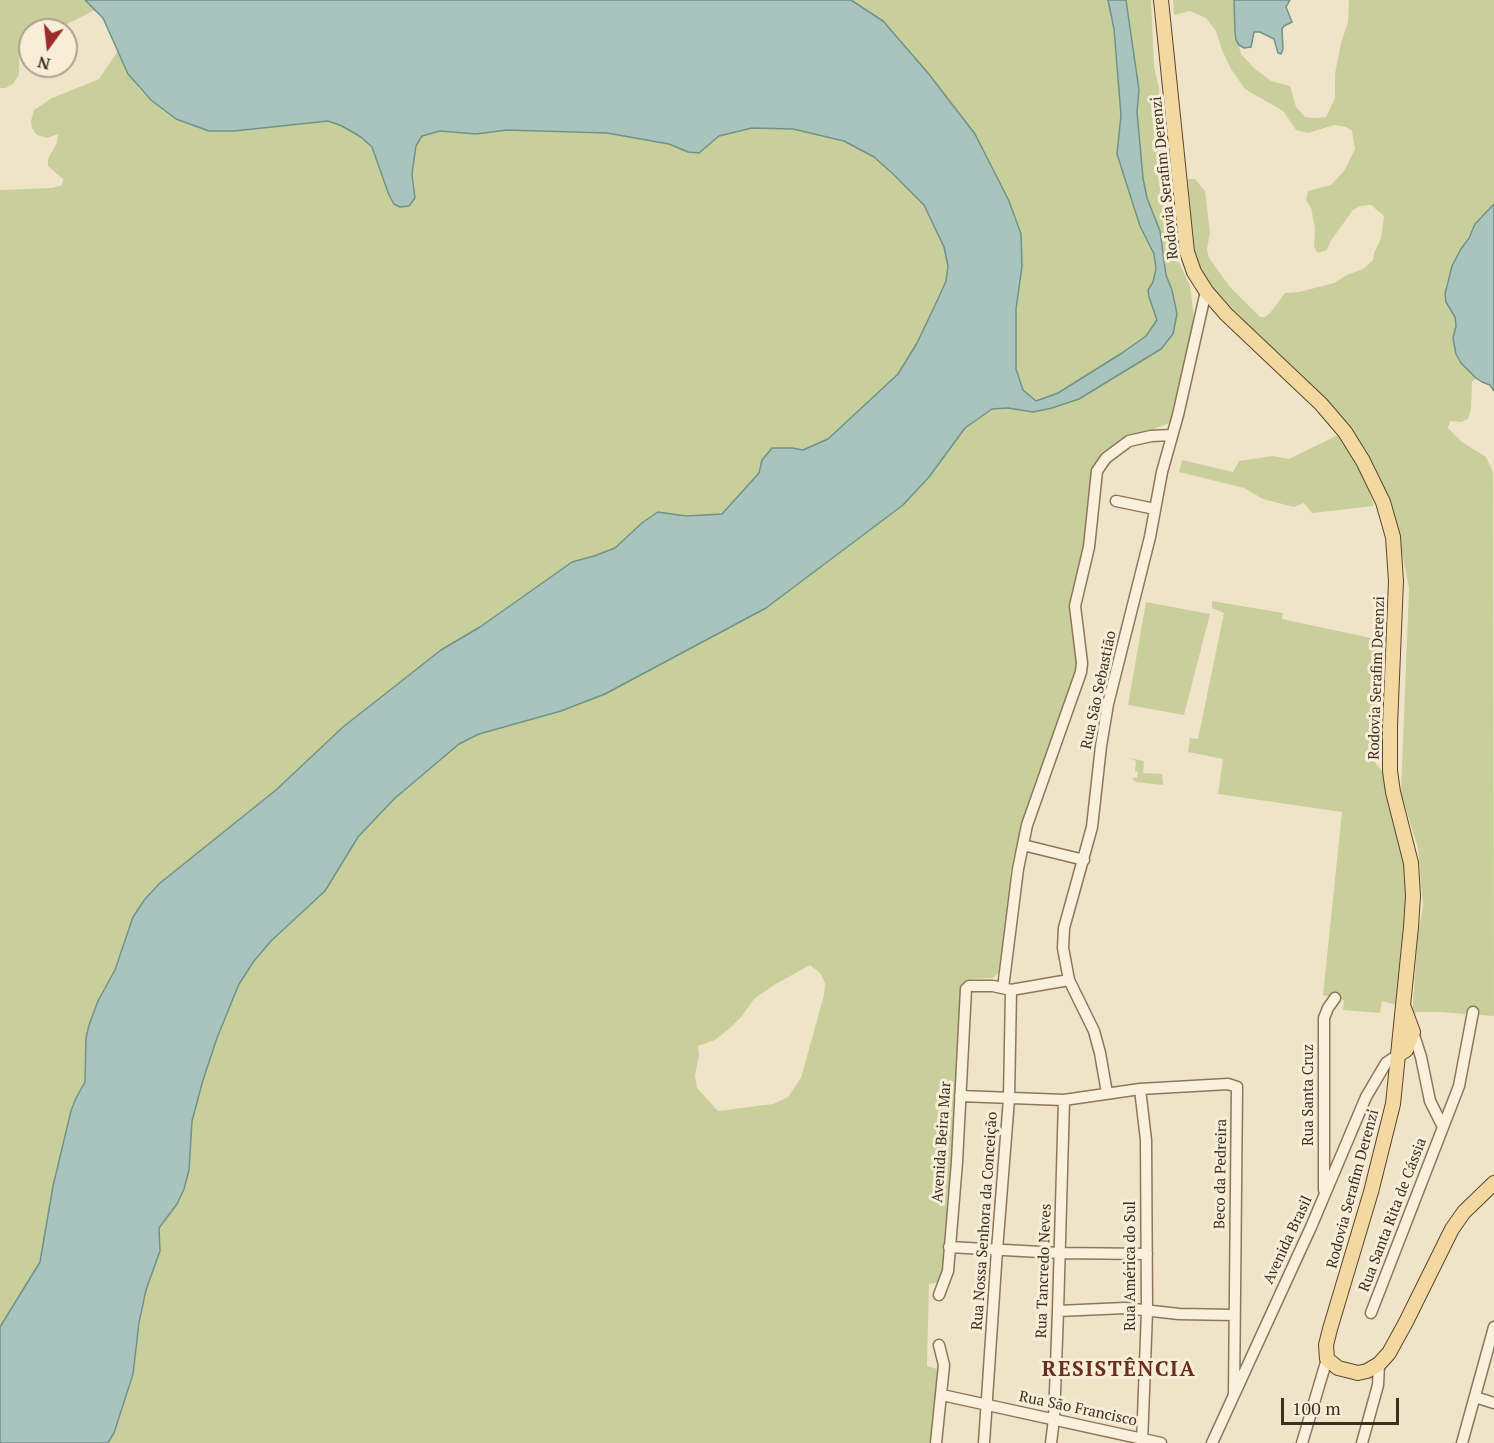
<!DOCTYPE html>
<html>
<head>
<meta charset="utf-8">
<style>
  body { margin:0 }
  #map { position:relative; width:1494px; height:1443px; overflow:hidden; background:#f0e4c8; font-family:"PT Serif",serif }
  canvas { display:block }
  .north { position:absolute; left:18px; top:18px; width:60px; height:60px; box-sizing:border-box; background:#f7eed8; border:2px solid #ada18e; border-radius:50%; rotate:195deg; font-size:16px; font-weight:700; line-height:24px; text-align:center; color:#3d2e20 }
  .north::after { content:''; display:block; margin:auto; width:21px; height:27px; background:#9e2a2b; clip-path:polygon(50% 0,100% 100%,50% 72%,0 100%) }
  .scale { position:absolute; left:1281px; top:1398px; width:118px; height:27px; box-sizing:border-box; border:3px solid #3d2e20; border-top:0; padding-left:8px; font-size:18px; line-height:21px; white-space:nowrap; color:#3d2e20; -webkit-text-stroke:4px #f7eed8; paint-order:stroke }
</style>
</head>
<body>
<div id="map">
<canvas width="1494" height="1443"></canvas>
<div class="north">N</div>
<div class="scale">100 m</div>
</div>
<script>
const ctx = document.querySelector('canvas').getContext('2d');
ctx.lineJoin = 'round';
function fill(path, color) { ctx.fillStyle = color; ctx.fill(path, 'evenodd'); }
const poly = rows => new Path2D(rows.map(r => 'M' + r).join(''));
function stroke(path, color, width, dash) { ctx.strokeStyle = color; ctx.lineWidth = width; ctx.lineCap = dash ? 'butt' : 'round'; ctx.setLineDash(dash || []); ctx.stroke(path); }
function label(font, color, halo, rows, align = 'center') {
  ctx.font = font + ' "PT Serif",serif'; ctx.lineWidth = 6; ctx.setLineDash([]); ctx.textBaseline = 'middle'; ctx.strokeStyle = halo; ctx.fillStyle = color; for (const [text, x, y, turn = 0] of rows) {
    ctx.save(); ctx.translate(x, y); ctx.rotate((+turn || 0) * Math.PI / 180); ctx.textAlign = isNaN(turn) ? turn : align; if (halo) ctx.strokeText(text, 0, 0); ctx.fillText(text, 0, 0); ctx.restore();
  }
}
const green = poly([
  [0,0,85,0,95,10,55,30,30,30,30,43,22,46,19,53,19,75,13,84,6,88,0,88],
  [851,0,1108,0,1114,29,1121,115,1117,154,1140,226,1154,254,1156,269,1153,282,1148,290,1149,298,1157,320,1146,336,1122,353,1058,393,1036,401,1023,390,1016,369,1016,309,990,167,975,134,883,21],
  [1126,0,1151,0,1154,66,1159,88,1161,135,1165,165,1169,221,1178,260,1190,286,1195,326,1177,417,1167,424,1121,441,1102,452,1088,501,1086,536,1073,594,1078,666,1046,760,1026,812,1023,830,1013,858,1010,874,1012,901,1001,970,993,978,970,979,964,991,962,1060,944,1281,929,1284,927,1366,937,1369,932,1443,108,1443,114,1433,127,1395,146,1290,160,1251,159,1228,167,1216,189,1170,192,1121,203,1080,217,1038,239,984,254,961,271,941,325,891,358,837,394,799,459,744,479,734,561,711,605,694,766,608,903,505,929,477,965,428,992,409,1008,408,1033,412,1079,399,1161,349,1172,290,1166,275,1160,231,1147,198,1143,178,1137,112,1139,90],
  [810,965,820,973,825,983,824,995,801,1078,788,1097,773,1104,718,1111,697,1088,695,1075,699,1056,698,1046,715,1040,730,1028,742,1016,754,999,774,985],
  [1173,0,1234,0,1235,32,1241,54,1255,69,1271,81,1290,86,1296,107,1305,117,1315,118,1326,117,1335,98,1335,74,1341,43,1348,22,1349,0,1494,0,1494,204,1475,224,1452,266,1446,285,1446,302,1455,317,1456,326,1453,338,1456,354,1461,362,1476,378,1472,382,1471,409,1468,419,1461,422,1450,421,1448,428,1462,442,1486,457,1493,472,1494,1016,1439,1012,1417,1012,1412,1016,1418,933,1423,907,1418,848,1401,793,1409,588,1398,532,1385,492,1359,440,1338,413,1303,376,1248,326,1205,278,1198,266,1193,244,1188,179,1195,179,1205,191,1210,233,1207,249,1209,258,1230,287,1260,317,1265,317,1270,313,1285,293,1299,292,1334,283,1347,275,1363,269,1373,260,1374,253,1381,239,1384,216,1371,205,1360,206,1353,210,1330,242,1327,250,1318,253,1314,247,1315,228,1311,208,1306,200,1308,191,1331,185,1344,171,1355,149,1352,131,1346,127,1334,125,1308,133,1296,130,1283,111,1245,89,1231,69,1222,50,1216,31,1206,18,1190,11,1174,15],
  [118,51,128,74,141,91,176,119,209,131,234,131,328,121,343,126,361,137,372,147,379,164,415,189,412,174,416,146,422,136,441,131,476,134,507,130,607,133,669,144,688,152,712,141,719,136,752,128,793,129,816,134,844,141,874,157,924,205,944,247,948,266,946,281,938,299,917,343,898,374,828,439,803,450,792,448,762,460,759,473,722,514,686,516,658,512,615,548,594,556,572,562,480,627,441,650,343,727,276,790,160,883,145,899,133,917,115,970,98,1001,86,1038,85,1082,76,1098,71,1111,53,1186,40,1262,0,1327,0,190,52,188,62,185,63,179,48,166,48,159,57,143,58,134,47,138,37,135,32,128,31,121,34,110,52,98,99,79],
  [1338,435,1351,452,1364,477,1374,506,1312,513,1304,503,1294,507,1263,499,1244,488,1179,472,1182,460,1233,472,1239,461,1273,456,1289,459],
  [1212,601,1283,613,1282,619,1385,641,1383,720,1370,745,1370,756,1385,775,1407,865,1410,901,1397,1005,1382,1001,1380,1013,1343,1010,1344,1000,1323,995,1342,812,1218,794,1223,759,1188,752,1190,738,1198,739,1224,613,1212,608],
  [1146,602,1210,614,1184,715,1128,705],
  [1129,758,1144,761,1143,773,1162,774,1163,785,1136,782,1132,778,1137,778,1138,772,1135,771,1136,761]
]);
const water = poly([
  [85,0,851,0,883,21,928,73,975,134,1009,201,1021,234,1022,266,1016,309,1016,369,1023,390,1036,401,1058,393,1122,353,1146,336,1157,320,1149,297,1148,290,1153,282,1156,269,1154,254,1140,226,1117,154,1121,115,1114,29,1108,0,1126,0,1139,90,1137,112,1143,178,1147,198,1160,231,1166,275,1172,290,1177,314,1173,334,1161,349,1079,399,1052,408,1033,412,1008,408,992,409,965,428,929,477,903,505,766,608,605,694,561,711,479,734,459,744,394,799,358,837,325,891,271,941,254,961,239,984,217,1038,203,1080,192,1121,189,1170,184,1189,177,1204,159,1228,160,1251,146,1290,139,1323,133,1374,114,1433,108,1443,0,1443,0,1327,40,1262,53,1186,71,1111,76,1098,85,1082,86,1038,89,1025,98,1001,115,970,133,917,145,899,160,883,276,790,343,727,441,650,480,627,572,562,594,556,615,548,643,522,658,512,686,516,722,514,759,473,762,460,772,448,792,448,803,450,828,439,898,374,917,343,938,299,946,281,948,266,944,247,924,205,893,174,874,157,844,141,793,129,752,128,719,136,699,153,688,152,669,144,607,133,507,130,476,134,440,131,422,136,416,146,412,174,415,198,409,206,400,207,394,204,389,195,372,147,361,137,342,126,328,121,234,131,209,131,176,119,151,100,128,74,103,18,85,0],
  [1234,0,1290,0,1286,7,1292,22,1284,26,1282,29,1283,49,1281,54,1278,53,1274,39,1260,32,1254,32,1251,47,1244,48,1239,45,1236,40,1235,32,1234,0],
  [1494,204,1494,391,1490,385,1482,382,1476,378,1461,363,1456,354,1453,338,1456,326,1455,317,1446,302,1445,294,1452,266,1461,249,1469,238,1475,224,1494,204]
]);
const minor = poly([
  [1116,501,1155,509],
  [1023,845,1084,860],
  [1003,988,1018,869,1027,825,1081,672,1082,663,1075,606,1089,547,1097,471,1106,458,1129,441,1151,436,1172,435],
  [1413,1032,1421,1057,1430,1101,1443,1127],
  [1140,1089,1146,1140,1147,1311,1142,1443],
  [1107,1093,1100,1053,1094,1031,1069,980,1063,948,1064,928,1092,827,1101,746,1108,704,1150,537,1162,472,1178,415,1206,291],
  [960,1096,1064,1100,1140,1089,1228,1084,1237,1087,1234,1394],
  [1324,1190,1324,1018,1328,1008,1335,998],
  [949,1247,1059,1253,1147,1254],
  [939,1295,948,1271,957,1162,966,989,969,986,993,986,1011,990,1069,980],
  [1058,1311,1125,1308,1179,1314,1234,1315],
  [1371,1313,1459,1086,1473,1012],
  [942,1395,1161,1443],
  [1475,1397,1494,1403],
  [936,1443,944,1365,939,1345],
  [984,1443,997,1250,1009,1099,1011,990],
  [1051,1443,1054,1419,1058,1311,1064,1100],
  [1212,1443,1311,1227,1366,1097,1386,1063,1398,1055],
  [1302,1443,1327,1359],
  [1362,1443,1378,1385,1379,1364],
  [1462,1443,1494,1327]
]);
const major = poly([
  [1161,0,1187,252,1194,272,1206,291,1226,314,1321,404,1345,432,1363,461,1383,502,1393,537,1396,581,1390,726,1390,771,1393,792,1411,863,1413,896,1411,927,1393,1104,1371,1192,1330,1329,1326,1345,1327,1359,1338,1368,1358,1373,1367,1371,1379,1364,1389,1353,1406,1322,1452,1229,1464,1212,1494,1183],
  [1398,1055,1406,1050,1413,1032,1404,1008]
]);
const streetNames = [
  ["Rodovia Serafim Derenzi",1165,178,-96],
  ["Rodovia Serafim Derenzi",1377,678,-88],
  ["Rua São Sebastião",1099,690,-78],
  ["Rua Santa Cruz",1309,1095,-90],
  ["Avenida Beira Mar",942,1142,-86],
  ["Beco da Pedreira",1221,1174,-89],
  ["Rodovia Serafim Derenzi",1353,1189,-75],
  ["Rua Santa Rita de Cássia",1393,1215,-69],
  ["Rua Nossa Senhora da Conceição",985,1221,-86],
  ["Avenida Brasil",1288,1240,-65],
  ["Rua América do Sul",1131,1266,-90],
  ["Rua Tancredo Neves",1044,1271,-88],
  ["Rua São Francisco",1078,1409,12]
];
const districtNames = [
  ["RESISTÊNCIA",1119,1370]
];
fill(green, '#c9cf9b');
fill(water, '#a9c4bc');
stroke(water, '#6f938a', 1.5);
stroke(minor, '#8d765c', 13);
stroke(major, '#5b4430', 16);
stroke(minor, '#faf1dc', 10);
stroke(major, '#f3d9a0', 14);
label('15px', '#3d2e20', '#f7eed8', streetNames);
ctx.letterSpacing = '1.5px';
label('bold 21px', '#6b2e1e', '#f7eed8', districtNames);
ctx.letterSpacing = '0px';
</script>
</body>
</html>
